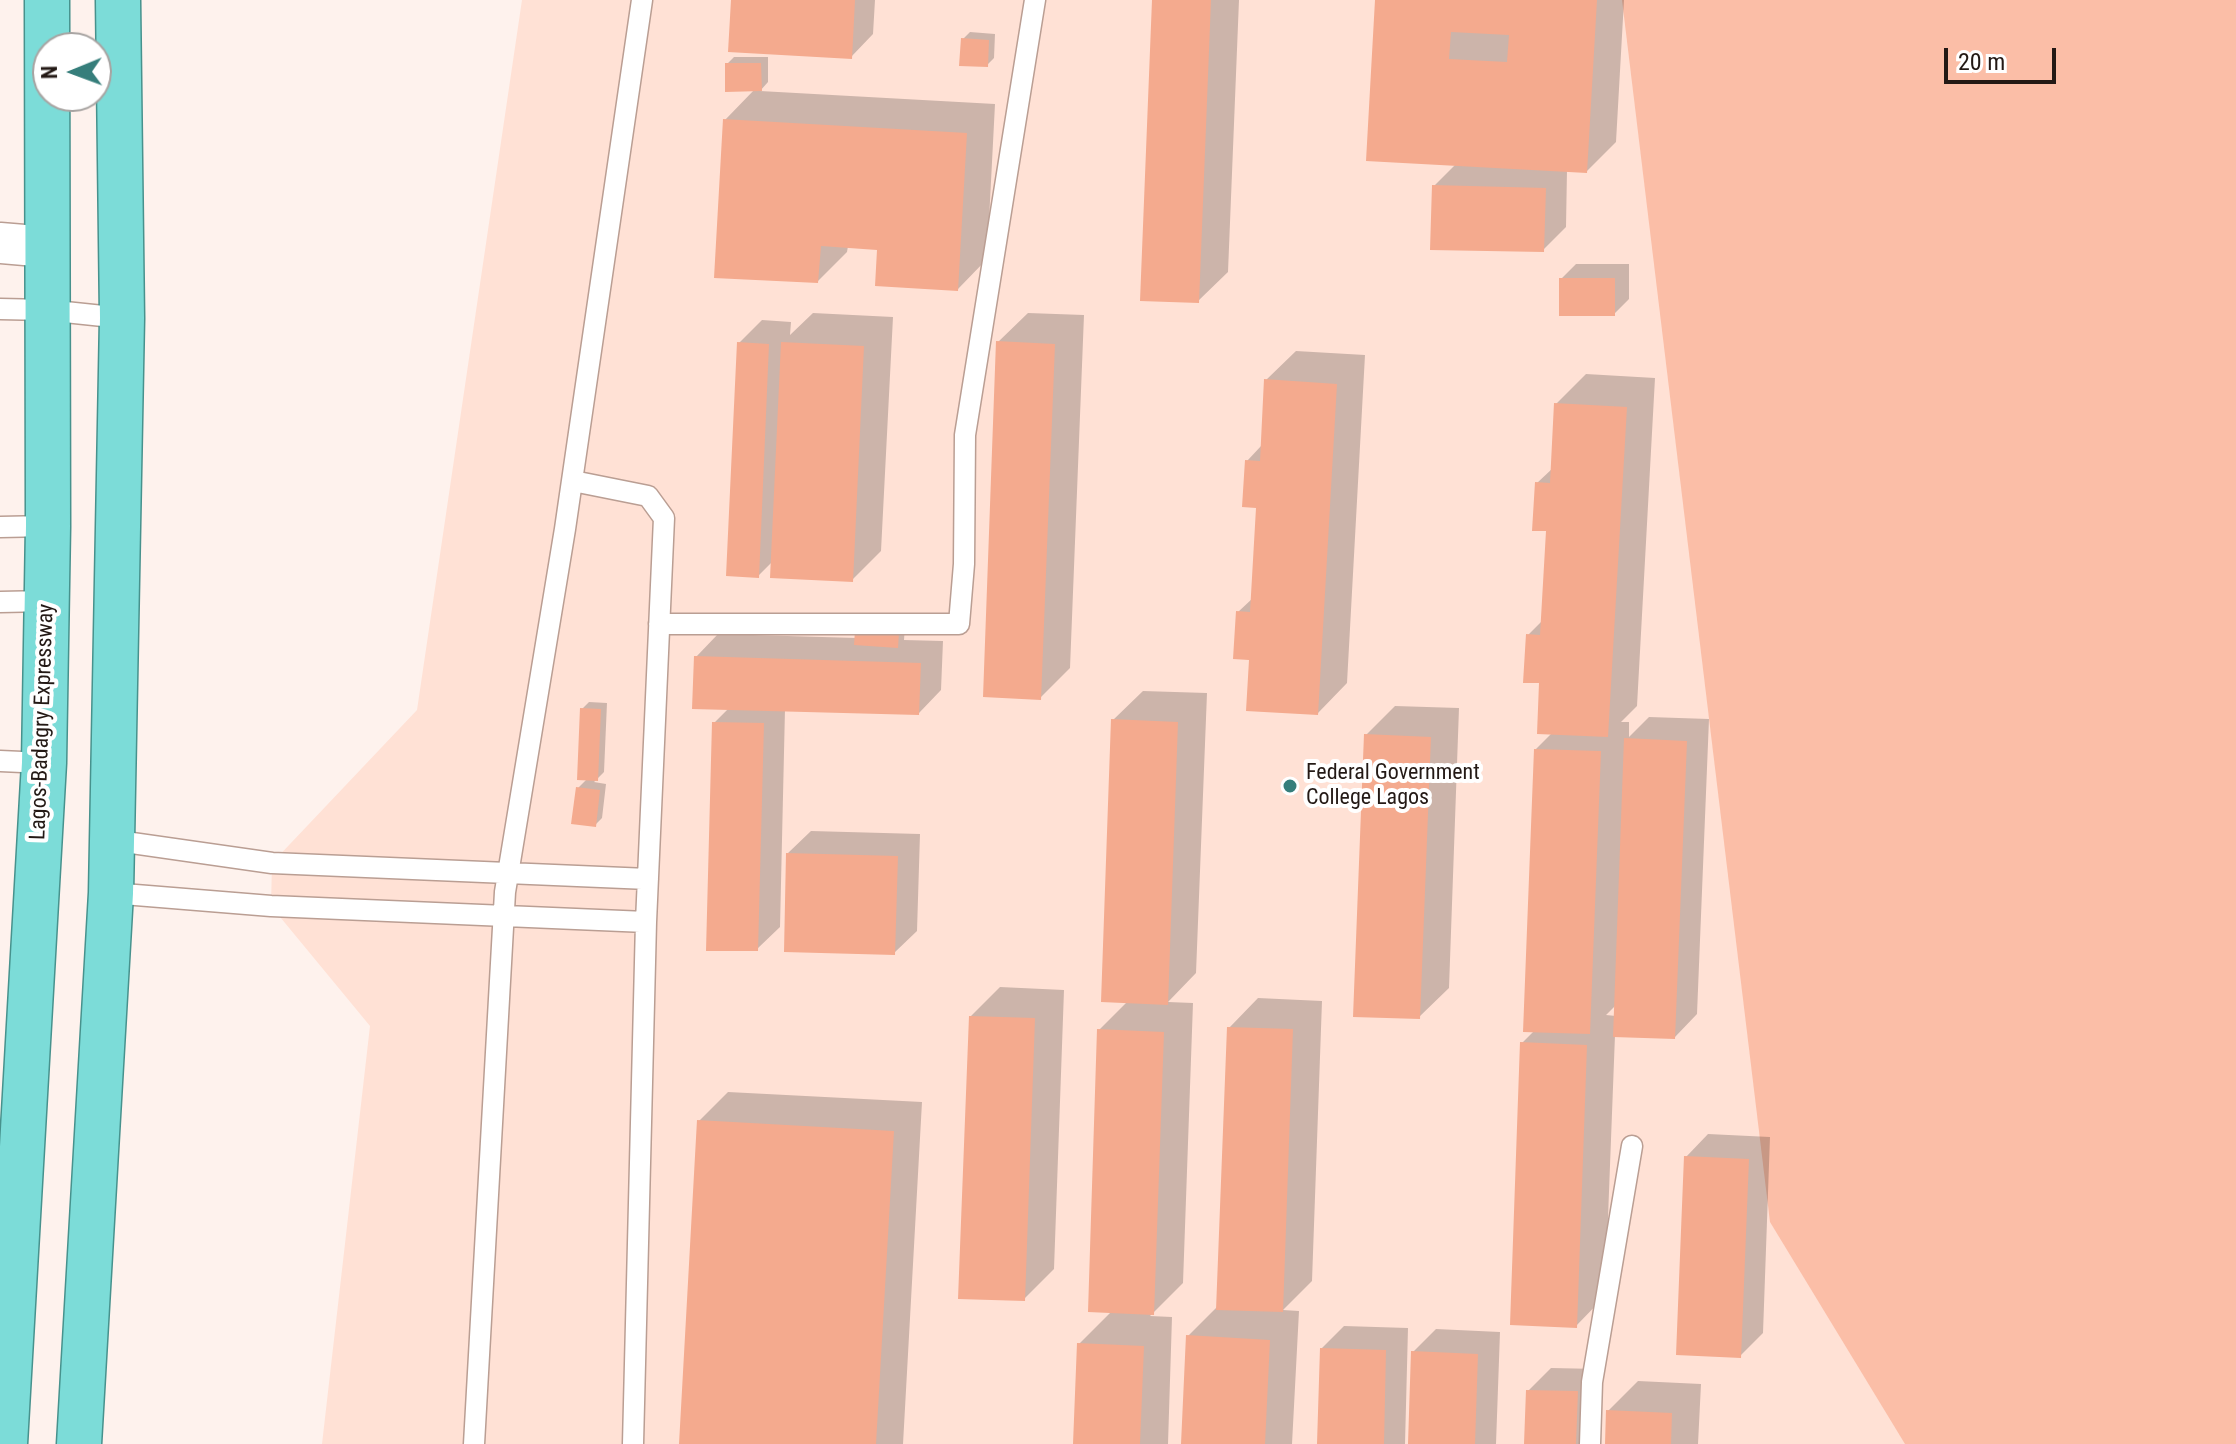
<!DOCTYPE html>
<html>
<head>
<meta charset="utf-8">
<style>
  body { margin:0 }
  #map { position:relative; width:2236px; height:1444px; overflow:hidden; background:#fef2ed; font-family:"Roboto Condensed",sans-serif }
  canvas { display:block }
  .north { position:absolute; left:32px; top:32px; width:80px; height:80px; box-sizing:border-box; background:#fff; border:2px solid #a7a3a1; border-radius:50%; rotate:269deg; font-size:22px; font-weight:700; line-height:32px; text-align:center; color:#231915 }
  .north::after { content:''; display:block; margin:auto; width:28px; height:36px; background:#367e7b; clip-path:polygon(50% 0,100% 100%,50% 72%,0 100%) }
  .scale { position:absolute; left:1944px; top:48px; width:112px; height:36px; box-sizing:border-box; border:4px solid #231915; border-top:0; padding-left:10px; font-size:24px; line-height:28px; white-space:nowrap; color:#231915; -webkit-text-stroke:6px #fff; paint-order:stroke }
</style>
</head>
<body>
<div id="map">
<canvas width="2236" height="1444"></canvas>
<div class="north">N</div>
<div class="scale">20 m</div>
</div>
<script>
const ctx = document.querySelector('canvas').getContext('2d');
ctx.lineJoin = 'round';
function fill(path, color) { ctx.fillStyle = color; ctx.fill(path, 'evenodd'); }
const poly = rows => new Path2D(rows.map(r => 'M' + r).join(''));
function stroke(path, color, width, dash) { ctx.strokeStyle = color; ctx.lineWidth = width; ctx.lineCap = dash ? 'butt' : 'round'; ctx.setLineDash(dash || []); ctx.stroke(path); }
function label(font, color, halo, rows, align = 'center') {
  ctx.font = font + ' "Roboto Condensed",sans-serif'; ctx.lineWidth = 8; ctx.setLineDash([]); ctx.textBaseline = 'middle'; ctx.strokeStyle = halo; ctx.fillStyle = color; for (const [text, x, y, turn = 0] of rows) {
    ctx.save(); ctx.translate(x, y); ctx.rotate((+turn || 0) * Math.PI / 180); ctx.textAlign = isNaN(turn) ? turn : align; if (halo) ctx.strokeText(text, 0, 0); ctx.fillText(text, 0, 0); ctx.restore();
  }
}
const built = poly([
  [522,0,2236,0,2236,1444,322,1444,370,1026,271,906,272,863,417,710]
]);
const green = poly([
  [1622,0,2236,0,2236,1444,1905,1444,1770,1222]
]);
const shadow = poly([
  [733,0,875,0,873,34,851,57],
  [1154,0,1239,0,1228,272,1198,301],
  [1377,0,1624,0,1616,142,1587,171,1567,170,1566,227,1543,250,1434,186,1456,164],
  [970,32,995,34,994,58,987,65,963,39],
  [734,57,768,57,768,82,760,91,995,104,987,259,958,289,879,248,848,246,847,252,818,281,725,120,755,89,727,64],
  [1576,264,1629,264,1629,299,1614,314,1561,279],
  [813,313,893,317,881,551,852,580,773,561,758,576,739,343,762,320,791,322,790,335],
  [1028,313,1084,315,1070,668,1040,698,998,342],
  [1296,351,1365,355,1347,683,1318,713,1251,658,1238,612,1253,598,1258,506,1247,461,1262,445,1266,380],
  [1586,374,1655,378,1637,706,1621,722,1629,722,1629,737,1649,717,1709,719,1697,1014,1675,1037,1615,1035,1605,1296,1576,1326,1522,1043,1535,1030,1536,749,1553,732,1541,681,1528,635,1543,620,1548,529,1537,483,1553,468,1556,404],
  [1616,1005,1616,1016,1606,1015],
  [905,626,904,640,943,641,941,690,919,713,785,709,780,927,757,949,714,723,729,708,696,657,718,634,857,638],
  [1143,691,1207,693,1196,973,1168,1002,1193,1003,1183,1283,1150,1316,1172,1317,1168,1444,1075,1444,1079,1344,1112,1311,1099,1030,1128,1001,1113,720],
  [589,702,607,703,604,772,594,782,606,784,602,818,595,825,578,788,587,779,582,709],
  [1395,706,1459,708,1449,988,1419,1017,1366,735],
  [811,831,920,834,917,931,894,953,788,853],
  [1000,987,1064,990,1054,1269,1024,1299,970,1017],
  [1258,998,1322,1001,1312,1281,1283,1310,1299,1311,1292,1444,1183,1444,1188,1336,1218,1306,1229,1028],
  [728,1092,922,1102,903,1444,681,1444,699,1121],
  [1708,1134,1770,1137,1763,1333,1740,1356,1686,1157],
  [1344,1326,1408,1328,1405,1444,1319,1444,1322,1348],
  [1436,1329,1500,1332,1496,1444,1410,1444,1413,1352],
  [1551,1368,1599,1369,1597,1444,1526,1444,1528,1391],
  [1638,1381,1701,1384,1698,1444,1607,1444,1608,1411]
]);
const building = poly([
  [731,0,855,0,852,59,728,52],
  [1152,0,1211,0,1199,303,1140,301],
  [1375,0,1597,0,1587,173,1366,161],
  [1451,32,1509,35,1507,62,1449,59],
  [961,38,989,40,988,67,959,66],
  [725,63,761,63,762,91,725,92],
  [723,119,967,133,958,291,875,286,877,250,821,246,818,283,714,278],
  [1432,185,1546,188,1544,252,1430,250],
  [1559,278,1615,278,1615,316,1559,316],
  [996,341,1055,344,1041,700,983,697],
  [737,342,769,344,759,578,726,576],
  [781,342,864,346,853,582,770,578],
  [1264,379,1337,384,1318,715,1246,711,1249,660,1233,659,1236,611,1250,612,1256,508,1242,507,1245,460,1260,461],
  [1554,403,1627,407,1608,737,1537,734,1539,683,1523,683,1526,634,1540,635,1546,531,1532,531,1535,482,1550,483],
  [855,630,899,632,898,648,854,645],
  [694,656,921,663,919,715,692,709],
  [580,708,601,709,598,781,577,780],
  [1111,719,1178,722,1168,1005,1101,1002],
  [712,722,764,723,758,951,706,951],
  [1364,734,1431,737,1420,1019,1353,1017],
  [1624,738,1687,741,1675,1039,1613,1037],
  [1534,749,1601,751,1590,1034,1523,1032],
  [576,787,600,790,596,827,571,824],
  [786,853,898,856,895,955,784,952],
  [969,1016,1035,1018,1025,1301,958,1299],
  [1227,1027,1293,1029,1283,1312,1216,1310],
  [1097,1029,1164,1032,1154,1315,1088,1312],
  [1520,1042,1587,1045,1577,1328,1510,1325],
  [697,1120,894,1131,876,1444,679,1444],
  [1684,1156,1749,1159,1741,1358,1676,1355],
  [1186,1335,1270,1340,1265,1444,1181,1444],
  [1077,1343,1144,1346,1140,1444,1073,1444],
  [1320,1348,1386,1350,1384,1444,1317,1444],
  [1411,1351,1478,1354,1475,1444,1408,1444],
  [1526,1390,1578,1391,1576,1444,1524,1444],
  [1606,1410,1672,1413,1671,1444,1605,1444]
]);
const service = poly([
  [0,309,46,310,122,318],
  [573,481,648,496,664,518,646,922,633,1444],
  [0,527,48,526],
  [0,602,47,601],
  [659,624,959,624,964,564,965,435,1035,0],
  [0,761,44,763],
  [111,840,272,863,648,879],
  [111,893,271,906,646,922],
  [474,1444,505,892,565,529,642,0],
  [1590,1444,1592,1382,1632,1146]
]);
const minor = poly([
  [0,243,48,247]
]);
const trunk = poly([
  [5,1444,44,763,48,526,47,0],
  [79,1444,111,893,122,318,118,0]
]);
const markers = [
  [1290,786,8,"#367e7b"]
];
const streetNames = [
  ["Lagos-Badagry Expressway",43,722,-88]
];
const poiNames = [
  ["Federal Government",1306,773],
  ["College Lagos",1306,798]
];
fill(built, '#ffe1d5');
fill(green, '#fbbea7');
fill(shadow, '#0003');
fill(building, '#f4aa8e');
stroke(service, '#ba9e93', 23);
stroke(minor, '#ba9e93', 43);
stroke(trunk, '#47928d', 47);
stroke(service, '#fff', 20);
stroke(minor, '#fff', 40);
stroke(trunk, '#7cdcd8', 44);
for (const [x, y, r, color] of markers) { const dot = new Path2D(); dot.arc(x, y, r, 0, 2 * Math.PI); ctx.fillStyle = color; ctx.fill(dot); stroke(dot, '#fff', 3); }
label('22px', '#231915', '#fff', streetNames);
label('22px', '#231915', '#fff', poiNames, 'left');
</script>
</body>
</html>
